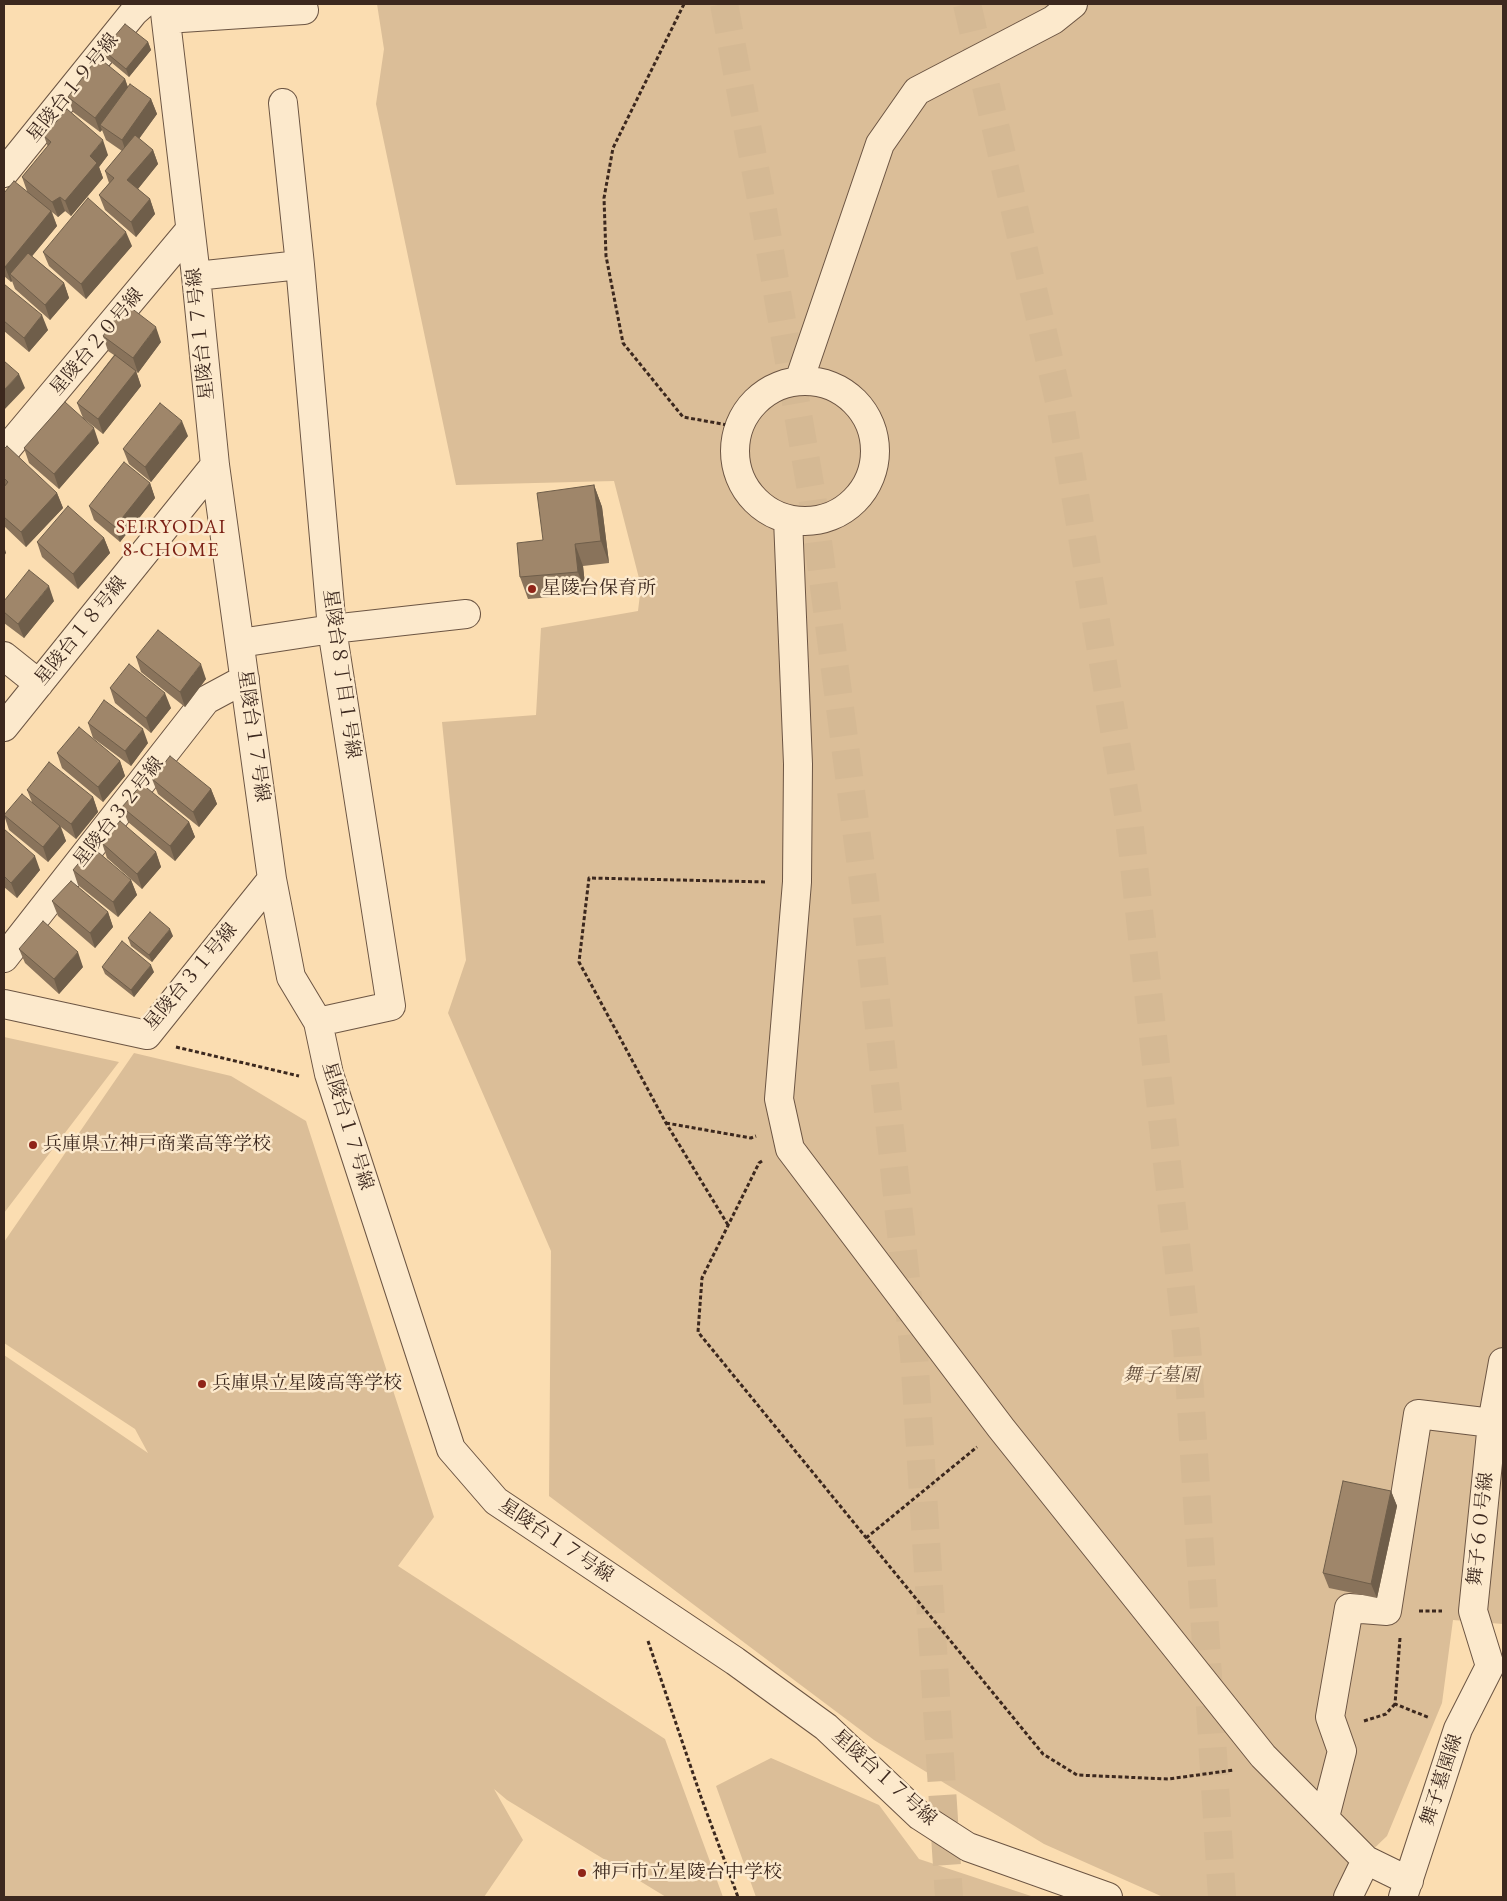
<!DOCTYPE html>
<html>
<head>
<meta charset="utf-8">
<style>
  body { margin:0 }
  #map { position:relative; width:1507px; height:1901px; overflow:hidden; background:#fbddb1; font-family:"EB Garamond",serif }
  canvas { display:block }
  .frame { position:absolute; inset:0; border:5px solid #3c281e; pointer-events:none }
</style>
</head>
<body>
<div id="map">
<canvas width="1507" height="1901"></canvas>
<div class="frame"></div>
</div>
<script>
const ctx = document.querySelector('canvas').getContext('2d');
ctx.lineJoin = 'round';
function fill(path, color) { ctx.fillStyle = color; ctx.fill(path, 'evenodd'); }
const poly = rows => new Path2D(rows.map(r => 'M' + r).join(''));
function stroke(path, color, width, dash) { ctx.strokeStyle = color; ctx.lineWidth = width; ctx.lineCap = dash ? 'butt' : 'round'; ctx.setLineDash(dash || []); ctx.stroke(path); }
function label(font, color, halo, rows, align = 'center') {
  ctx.font = font + ' "EB Garamond","Noto Serif JP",serif'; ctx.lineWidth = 5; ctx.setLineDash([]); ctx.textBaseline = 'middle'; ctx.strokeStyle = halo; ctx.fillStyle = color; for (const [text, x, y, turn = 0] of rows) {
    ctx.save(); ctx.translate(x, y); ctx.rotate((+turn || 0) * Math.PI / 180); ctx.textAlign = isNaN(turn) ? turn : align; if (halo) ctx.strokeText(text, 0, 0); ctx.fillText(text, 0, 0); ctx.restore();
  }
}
const green = poly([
  [377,4,1503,4,1503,1624,1453,1620,1442,1703,1387,1836,1343,1878,1335,1897,1163,1897,1044,1844,874,1740,549,1496,551,1251,448,1013,466,960,442,722,536,715,541,628,638,611,641,586,614,481,456,485,376,104,384,49],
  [4,1037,119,1062,4,1213],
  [134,1053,231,1076,306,1121,434,1517,398,1566,665,1739,723,1897,666,1897,507,1800,494,1789,523,1840,484,1897,4,1897,4,1355,148,1453,135,1429,4,1343,4,1242],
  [771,1758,879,1805,919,1859,1034,1897,756,1897,716,1786]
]);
const highwayTunnel = poly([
  [724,4,763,210,812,496,865,897,914,1354,949,1897],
  [967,4,1061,410,1129,820,1187,1344,1222,1897]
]);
const path = poly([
  [684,4,613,148,604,198,606,256,623,343,683,417,739,427],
  [176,1047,299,1076],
  [666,1123,751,1138,756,1136],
  [762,1161,759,1163,702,1278,698,1332,1043,1754,1077,1775,1168,1779,1234,1770],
  [728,1225,666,1123,579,962,589,878,767,882],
  [866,1538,977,1447],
  [1419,1611,1442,1611],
  [1400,1638,1395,1704,1430,1718],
  [648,1641,701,1797,738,1897],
  [1364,1721,1386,1714,1395,1704]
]);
const minor = poly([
  [164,4,196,276,215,465,272,879,291,977,318,1022,329,1074,451,1449,496,1501,735,1661,826,1727,920,1816,968,1847,1108,1897],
  [166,19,304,10],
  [283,103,300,265],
  [4,173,134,12,143,4],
  [196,276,300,265,332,629,391,1006,318,1022],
  [799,381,880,144,917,91,1053,20,1073,4],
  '735 451a70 70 0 1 1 140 0a70 70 0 1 1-140 0Z',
  [4,452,189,231],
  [788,519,798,764,797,882,779,1099,790,1149,1001,1428,1263,1756,1366,1860,1409,1881],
  [240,643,332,629,466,614],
  [4,656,39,684],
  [4,727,215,465],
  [4,958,206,700,245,679],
  [4,1004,147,1035,272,879],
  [1490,1666,1473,1611,1492,1423,1503,1362],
  [1325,1817,1342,1751,1330,1717,1349,1608,1387,1611,1418,1414,1492,1423],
  [1348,1897,1366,1860],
  [1403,1897,1458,1729,1490,1666]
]);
const wall = poly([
  [148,42,151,50,129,77,106,58,103,50],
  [125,79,128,87,151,99,157,114,139,139,153,150,158,164,138,189,150,199,155,214,136,237,105,210,99,195,109,183,105,171,122,151,106,140,102,130,100,132,73,112,68,97],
  [44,136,108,155,99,167,103,178,71,216,65,211,58,217,52,212,57,226,32,256,64,283,69,298,50,320,15,289,12,281,11,282,4,276,4,193,27,191,22,177,48,147],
  [132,246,86,299,49,266,43,252],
  [4,284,48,330,29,352,4,331],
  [103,336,161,342,138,373,136,371,141,386,103,434,83,418,77,403,114,355,108,351],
  [188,436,151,482,129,464,123,449],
  [99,443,59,489,29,463,24,448],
  [4,449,57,493,63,508,26,547,4,526],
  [150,483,155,498,120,542,94,520,89,506],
  [594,485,602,507,609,563,583,566,586,594,528,599,520,577,543,540],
  [104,538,110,553,78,589,42,557,37,542],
  [4,601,54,601,24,638,4,623],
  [136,657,206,679,185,707,141,672],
  [110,688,171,708,151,733,115,703],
  [88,723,148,743,131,766,93,738],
  [57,753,120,761,125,776,103,802,62,768],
  [152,779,211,789,217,804,199,827,158,794],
  [27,790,93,797,98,812,76,839,61,827,66,841,48,862,9,830,4,815,32,802],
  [122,807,189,822,195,837,175,861,128,822],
  [4,829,40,870,17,898,4,887],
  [102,843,156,852,161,867,142,889,107,858],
  [73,870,131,880,137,895,118,917,78,885],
  [52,901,108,912,113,927,95,948,58,916],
  [173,936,152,962,131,946,128,938],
  [19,949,83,967,59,994,25,963],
  [102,967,154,972,134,997,105,974],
  [1391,1491,1397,1506,1377,1598,1329,1588,1323,1573]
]);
const shadedWall = poly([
  [148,42,151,50,129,77,126,69],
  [125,79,130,94,100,125,102,130,100,132,95,118],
  [151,99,157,114,127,155,122,140],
  [103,140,108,155,99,167,103,178,71,216,65,201,90,156],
  [153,150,158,164,133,195,127,180],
  [60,197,65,211,58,217,52,202],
  [150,199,155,214,136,237,131,222],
  [51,211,57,226,14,278,10,274,12,281,11,282,5,267],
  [126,232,132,246,86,299,81,284],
  [64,283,69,298,50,320,45,305],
  [42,315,48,330,29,352,24,338],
  [156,327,161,342,138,373,133,358],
  [136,371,141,386,103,434,98,419],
  [19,374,25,388,4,410,4,390],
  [182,421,188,436,151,482,145,467],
  [94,428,99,443,59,489,54,474],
  [150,483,155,498,120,542,115,527],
  [594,485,602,507,609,563,601,541],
  [57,493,63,508,26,547,21,532],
  [104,538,110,553,78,589,73,574],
  [575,544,583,566,586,594,578,572],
  [4,546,6,553,4,556],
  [49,586,54,601,24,638,18,624],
  [201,664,206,679,185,707,180,692],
  [165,693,171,708,151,733,146,718],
  [143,729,148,743,131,766,125,751],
  [120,761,125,776,103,802,98,787],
  [211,789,217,804,199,827,193,812],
  [93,797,98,812,76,839,71,824],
  [189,822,195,837,175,861,170,846],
  [60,826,66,841,48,862,43,847],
  [156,852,161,867,142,889,137,874],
  [35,856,40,870,17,898,11,883],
  [131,880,137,895,118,917,113,902],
  [108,912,113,927,95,948,90,933],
  [170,929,173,936,152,962,149,955],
  [78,952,83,967,59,994,54,979],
  [151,965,154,972,134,997,131,990],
  [1391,1491,1397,1506,1377,1598,1371,1584]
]);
const building = poly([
  [125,24,148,42,126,69,103,50,125,24],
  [98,57,125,79,95,118,68,97,98,57],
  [130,84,151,99,122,140,100,125,130,84],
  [67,109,103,140,90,156,97,163,65,201,60,197,52,202,22,177,51,142,44,136,67,109],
  [135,135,153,150,127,180,150,199,131,222,99,195,114,178,105,171,135,135],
  [14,181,51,211,5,267,4,266,4,193,14,181],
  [88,198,126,232,81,284,43,252,88,198],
  [28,253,64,283,45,305,10,274,28,253],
  [4,284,42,315,24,338,4,321,4,284],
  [126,304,156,327,133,358,103,336,126,304],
  [115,355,136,371,98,419,77,403,115,355],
  [4,361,19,374,4,390,4,361],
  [65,402,94,428,54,474,24,448,65,402],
  [160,403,182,421,145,467,123,449,160,403],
  [7,446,57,493,21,532,4,517,4,487,8,482,4,478,4,449,7,446],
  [124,462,150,483,115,527,89,506,124,462],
  [594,485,601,541,575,544,578,572,520,577,517,543,543,540,537,493,594,485],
  [68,506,104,538,73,574,37,542,68,506],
  [29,570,49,586,18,624,4,612,4,601,29,570],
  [158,630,201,664,180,692,136,657,158,630],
  [129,664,165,693,146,718,110,688,129,664],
  [104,700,143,729,125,751,88,723,104,700],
  [79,727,120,761,98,787,57,753,79,727],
  [170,756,211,789,193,812,152,779,170,756],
  [49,762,93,797,71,824,27,790,49,762],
  [142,784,189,822,170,846,122,807,142,784],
  [22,794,60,826,43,847,4,815,22,794],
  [120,821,156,852,137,874,102,843,120,821],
  [4,829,35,856,11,883,4,876,4,829],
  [92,847,131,880,113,902,73,870,92,847],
  [71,881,108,912,90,933,52,901,71,881],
  [150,912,170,929,149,955,128,938,150,912],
  [43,921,78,952,54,979,19,949,43,921],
  [122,941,151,965,131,990,102,967,122,941],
  [1343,1481,1391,1491,1371,1584,1323,1573,1343,1481]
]);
const markers = [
  [532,589,5,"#8f2418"],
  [33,1145,5,"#8f2418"],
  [202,1384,5,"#8f2418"],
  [582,1873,5,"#8f2418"]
];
const streetNames = [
  ["星陵台１９号線",73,88,-51],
  ["星陵台１７号線",201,334,-96],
  ["星陵台２０号線",97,342,-50],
  ["星陵台１８号線",81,631,-51],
  ["星陵台８丁目１号線",341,674,82],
  ["星陵台１７号線",253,736,82],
  ["星陵台３２号線",119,812,-52],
  ["星陵台３１号線",191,977,-50],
  ["星陵台１７号線",347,1126,73],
  ["舞子６０号線",1481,1529,-84],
  ["星陵台１７号線",556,1541,34],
  ["星陵台１７号線",884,1778,42],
  ["舞子墓園線",1442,1780,-72]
];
const poiNames = [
  ["星陵台保育所",542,589],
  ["兵庫県立神戸商業高等学校",43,1145],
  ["兵庫県立星陵高等学校",212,1384],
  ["神戸市立星陵台中学校",592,1873]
];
const parkNames = [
  ["舞子墓園",1161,1376]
];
const neighbourhoodNames = [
  ["SEIRYODAI",171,528],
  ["8-CHOME",171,551]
];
fill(green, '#dbbe98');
stroke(highwayTunnel, '#d5b994', 28, [28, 14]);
stroke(minor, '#6c5543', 30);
stroke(path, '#3c281e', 3, [4, 2.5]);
stroke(minor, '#fce9cc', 28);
fill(wall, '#89735b');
fill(shadedWall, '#6f5e4a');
fill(building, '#9f866a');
stroke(building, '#6f5e4a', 1);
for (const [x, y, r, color] of markers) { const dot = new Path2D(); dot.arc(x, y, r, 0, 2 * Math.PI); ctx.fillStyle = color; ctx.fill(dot); stroke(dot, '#fce9cc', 2); }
label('19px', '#3c281e', '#fce9cc', streetNames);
label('19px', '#3c281e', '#fce9cc', poiNames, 'left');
label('italic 19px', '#644e3c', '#fce9cc', parkNames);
ctx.letterSpacing = '1px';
label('20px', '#7a1f14', '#fce9cc', neighbourhoodNames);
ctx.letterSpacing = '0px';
</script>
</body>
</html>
